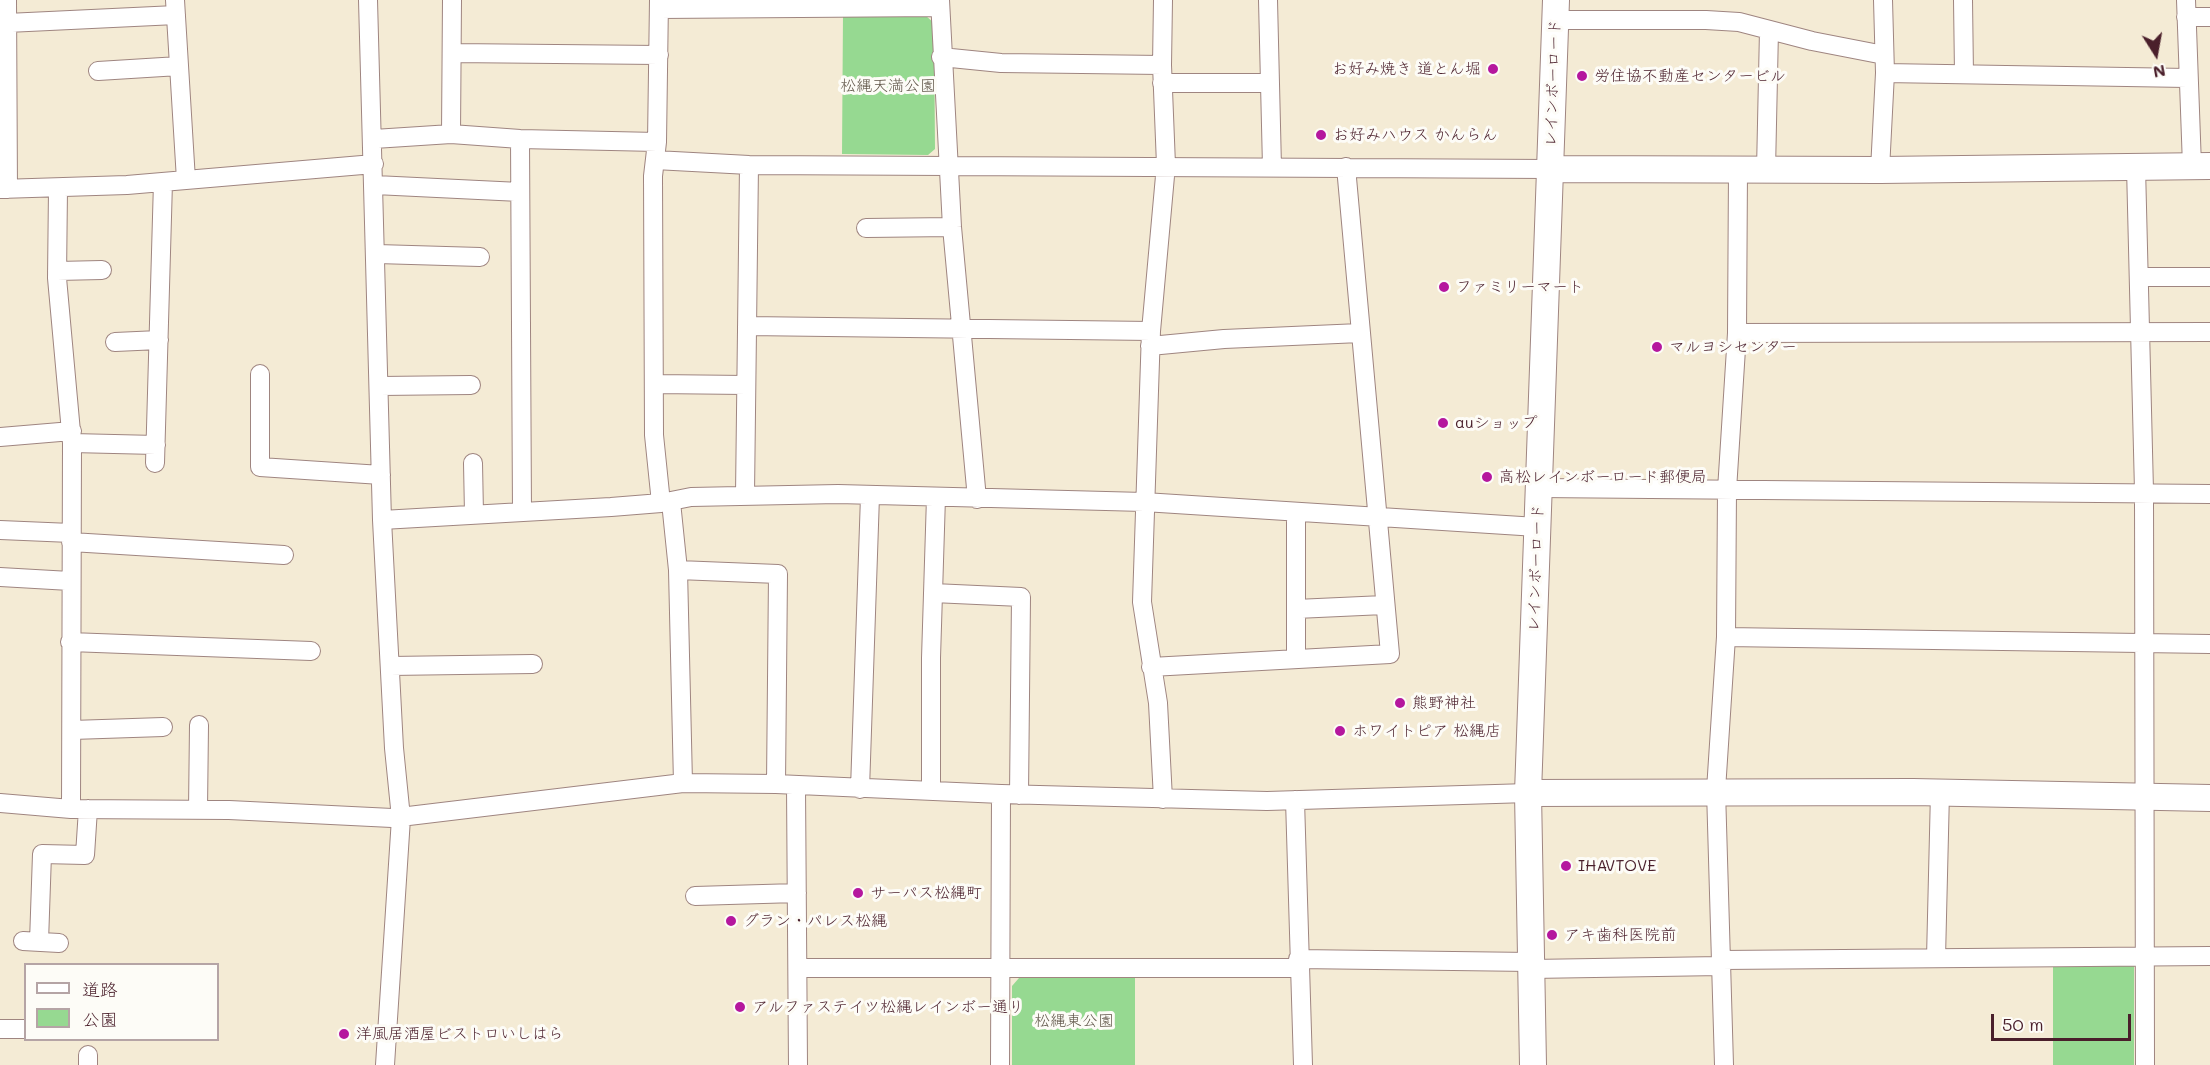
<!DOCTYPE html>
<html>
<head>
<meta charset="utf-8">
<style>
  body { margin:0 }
  #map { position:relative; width:2210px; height:1065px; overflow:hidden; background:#f4ebd5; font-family:Mali,"Klee One",sans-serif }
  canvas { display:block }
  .legend { position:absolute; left:24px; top:963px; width:195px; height:78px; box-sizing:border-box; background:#fdfcf7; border:2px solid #b5a4a5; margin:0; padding:8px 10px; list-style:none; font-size:18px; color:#4a1f2b }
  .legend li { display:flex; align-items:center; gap:12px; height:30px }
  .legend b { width:30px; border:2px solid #b5a4a5 }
  .north { position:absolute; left:2126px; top:24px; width:60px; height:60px; -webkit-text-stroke:4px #fdfcf7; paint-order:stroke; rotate:169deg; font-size:16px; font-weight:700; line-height:24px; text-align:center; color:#4a1f2b }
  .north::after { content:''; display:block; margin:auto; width:21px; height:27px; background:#4a1f2b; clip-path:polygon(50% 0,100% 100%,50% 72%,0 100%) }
  .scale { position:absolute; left:1991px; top:1014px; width:140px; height:27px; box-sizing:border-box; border:3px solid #4a1f2b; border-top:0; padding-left:8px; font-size:18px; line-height:21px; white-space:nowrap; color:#4a1f2b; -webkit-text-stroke:4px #fdfcf7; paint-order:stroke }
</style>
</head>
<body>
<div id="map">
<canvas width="2210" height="1065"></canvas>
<ul class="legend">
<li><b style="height:8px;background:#fff"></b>道路</li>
<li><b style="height:16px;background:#96d991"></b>公園</li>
</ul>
<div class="north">N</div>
<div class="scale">50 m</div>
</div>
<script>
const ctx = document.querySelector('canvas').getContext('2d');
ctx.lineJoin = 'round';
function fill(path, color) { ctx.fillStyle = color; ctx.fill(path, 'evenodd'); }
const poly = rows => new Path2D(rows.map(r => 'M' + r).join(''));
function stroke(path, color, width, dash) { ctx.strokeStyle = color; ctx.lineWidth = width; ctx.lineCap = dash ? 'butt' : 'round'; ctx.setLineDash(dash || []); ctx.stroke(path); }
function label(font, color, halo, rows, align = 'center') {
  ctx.font = font + ' Mali,"Klee One",sans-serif'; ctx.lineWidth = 6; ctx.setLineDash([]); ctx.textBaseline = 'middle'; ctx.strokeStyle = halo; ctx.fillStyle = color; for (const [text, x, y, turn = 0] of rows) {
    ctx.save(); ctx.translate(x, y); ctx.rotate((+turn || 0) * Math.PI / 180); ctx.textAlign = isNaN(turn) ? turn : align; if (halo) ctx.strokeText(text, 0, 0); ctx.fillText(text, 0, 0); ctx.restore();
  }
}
const green = poly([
  [843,14,926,16,934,23,935,149,928,155,842,154],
  [2053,966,2134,966,2134,1065,2053,1065],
  [1135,977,1135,1065,1012,1065,1012,986,1019,978]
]);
const street = poly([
  [7,0,8,189],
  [175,0,186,180],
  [368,0,382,520,394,748,401,818,385,1065],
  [659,0,657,142,653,176,654,435,661,503],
  [940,0,952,227,977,499],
  [1163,0,1162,65,1166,165,1151,331,1142,602,1158,703,1163,799],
  [1268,0,1272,167],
  [1963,0,1964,74],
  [2186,0,2192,166],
  [659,9,940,7],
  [2186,17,2210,17],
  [1556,20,1706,20,1739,22,1812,41,1884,55],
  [7,23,176,15],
  [452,53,659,55],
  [941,57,1001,63,1162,65],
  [98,71,179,66],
  [1885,73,2187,78],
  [1162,83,1270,83],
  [451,134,452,0],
  [374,139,451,134,520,139,657,142],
  [520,139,522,512],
  [655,160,749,165,1550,169],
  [2136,167,2144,491,2145,1065],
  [1766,170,1769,30],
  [1880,170,1885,73,1883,0],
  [375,185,520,192],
  [0,189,127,185,374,164],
  [58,189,57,278,72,443,71,809],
  [866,228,952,227],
  [377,254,480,257],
  [57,271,102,270],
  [2139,277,2210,277],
  [747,326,1151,331],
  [1737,333,2210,332],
  [115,342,159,340],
  [1150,346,1224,339,1360,333],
  [260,374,260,467,381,475],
  [655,384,746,385],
  [380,386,471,385],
  [0,437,72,431],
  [72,443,156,445],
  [155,463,163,182],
  [473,463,474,514],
  [1539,488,2210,494],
  [745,494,749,165],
  [671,502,678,570,683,783],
  [1296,512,1296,658],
  [382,520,611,507,661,503,691,497,838,494,1144,502,1537,527],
  [0,530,71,533],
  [71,542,284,555],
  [678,570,778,574,776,784],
  [0,577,70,581],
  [933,593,1021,597,1019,795],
  [1296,609,1384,605],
  [1726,637,2210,644],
  [70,642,311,651],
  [390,666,533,664],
  [1151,667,1390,654,1346,167],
  [72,730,163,727],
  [796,787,798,1065],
  [860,789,870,496],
  [931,791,931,658,936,497],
  [1295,800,1303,1065],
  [0,803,71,809,229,810,392,818,683,783,776,784,1001,794,1267,801,1528,793],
  [198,810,199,725],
  [695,896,797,893],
  [23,941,59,943],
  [39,942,42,854,85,855,88,809],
  [1936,958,1940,792],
  [1298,959,1531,962],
  [1721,960,2210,956],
  [798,968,1298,968],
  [1531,969,1721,966],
  [0,1029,26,1029],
  [88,1065,88,1055],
  [1000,1065,1001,794],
  [1724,1065,1716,790,1726,637,1727,490,1737,333,1738,170]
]);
const secondary = poly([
  [1550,169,1880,170,2210,166],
  [1528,793,1913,792,2210,798],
  [1533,1065,1528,793,1556,0]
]);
const markers = [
  [1493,69,6,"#b5179e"],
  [1582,76,6,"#b5179e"],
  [1321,135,6,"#b5179e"],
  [1444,287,6,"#b5179e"],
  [1657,347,6,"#b5179e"],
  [1443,423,6,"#b5179e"],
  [1487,477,6,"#b5179e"],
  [1400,703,6,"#b5179e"],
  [1340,731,6,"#b5179e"],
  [1566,866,6,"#b5179e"],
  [858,893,6,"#b5179e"],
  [731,921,6,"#b5179e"],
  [1552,935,6,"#b5179e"],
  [740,1007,6,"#b5179e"],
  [344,1034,6,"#b5179e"]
];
const poiNames = [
  ["お好み焼き 道とん堀",1481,69,"right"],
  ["労住協不動産センタービル",1594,76],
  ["お好みハウス かんらん",1333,135],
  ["ファミリーマート",1456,287],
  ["マルヨシセンター",1669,347],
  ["auショップ",1455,423],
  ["高松レインボーロード郵便局",1499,477],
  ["熊野神社",1412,703],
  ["ホワイトピア 松縄店",1352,731],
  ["IHAVTOVE",1578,866],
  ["サーパス松縄町",870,893],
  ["グラン・パレス松縄",743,921],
  ["アキ歯科医院前",1564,935],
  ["アルファステイツ松縄レインボー通り",752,1007],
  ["洋風居酒屋ビストロいしはら",356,1034]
];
const streetNames = [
  ["レインボーロード",1553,83,-88],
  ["レインボーロード",1536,568,-88]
];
const parkNames = [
  ["松縄天満公園",888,86],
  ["松縄東公園",1074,1021]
];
fill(green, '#96d991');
stroke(street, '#9f8580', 20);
stroke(secondary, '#9f8580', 28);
stroke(street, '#fff', 18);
stroke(secondary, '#fff', 26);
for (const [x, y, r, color] of markers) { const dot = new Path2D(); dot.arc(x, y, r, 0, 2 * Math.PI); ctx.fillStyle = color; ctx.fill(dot); stroke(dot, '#fdfcf7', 2); }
label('16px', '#4a1f2b', '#fdfcf7', poiNames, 'left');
label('16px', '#4a1f2b', '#fdfcf7', streetNames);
label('16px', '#61574a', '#fdfcf7', parkNames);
</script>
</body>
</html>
